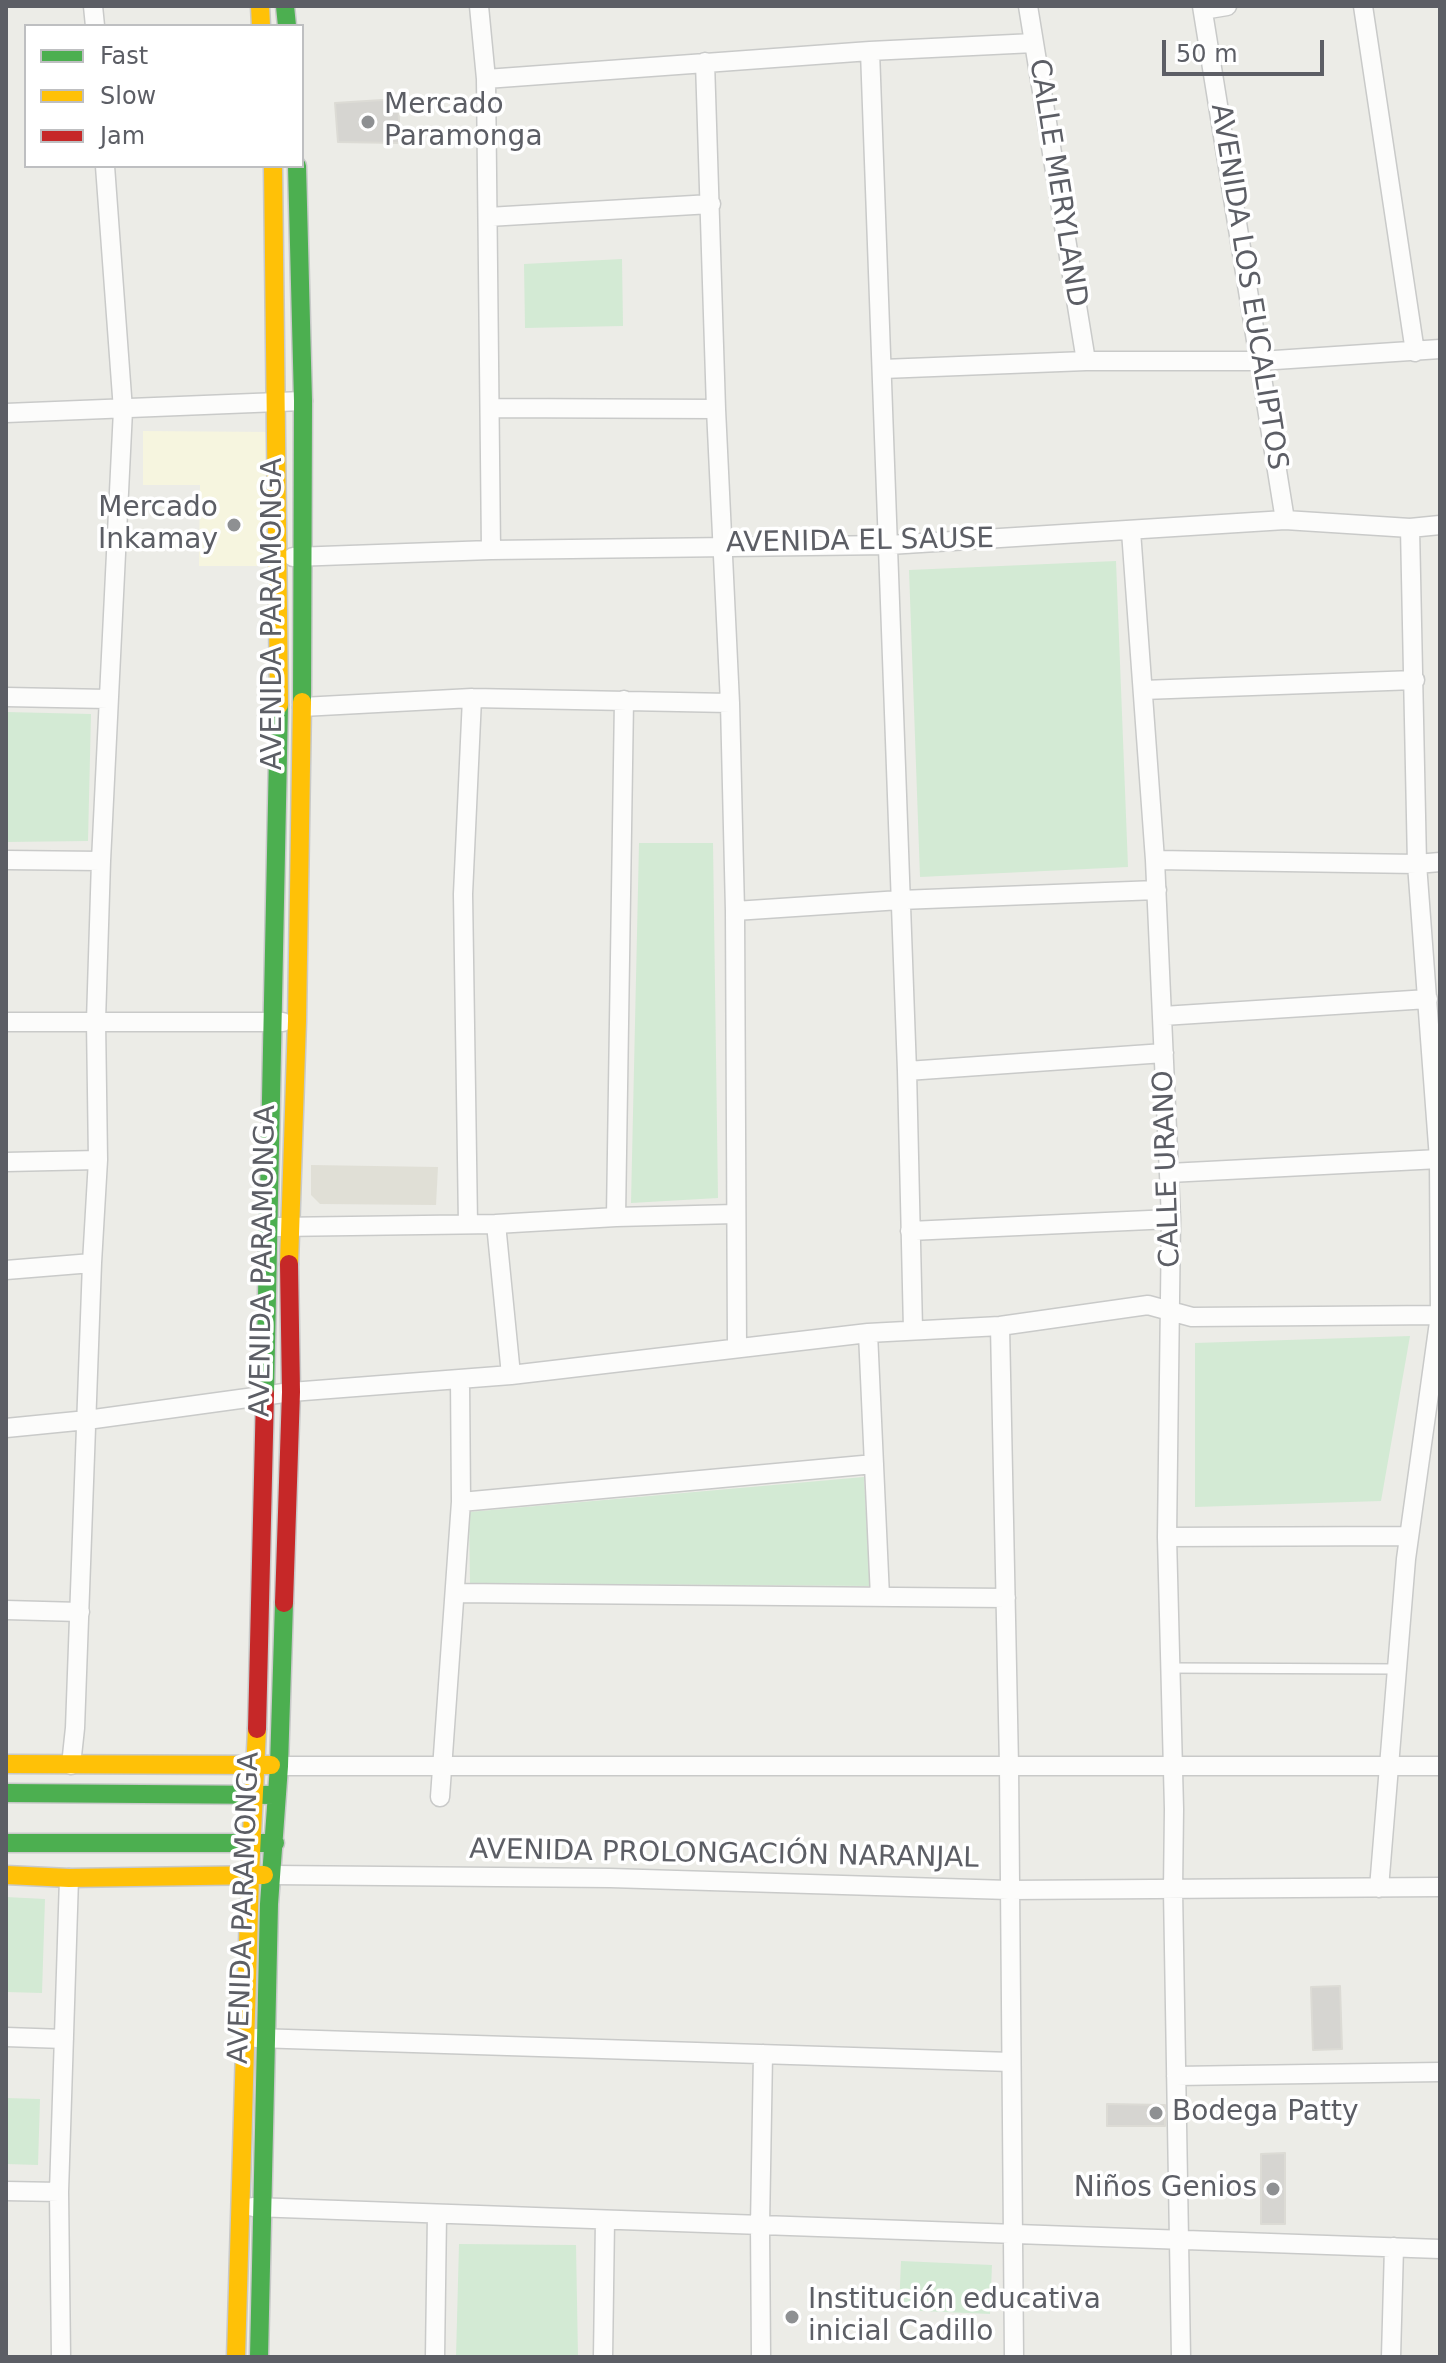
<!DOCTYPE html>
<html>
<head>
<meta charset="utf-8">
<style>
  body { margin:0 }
  #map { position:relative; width:1446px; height:2363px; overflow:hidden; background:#ecece7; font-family:"DejaVu Sans",sans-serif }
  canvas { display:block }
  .frame { position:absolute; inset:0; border:8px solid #5c5e65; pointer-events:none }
  .legend { position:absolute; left:24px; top:24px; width:280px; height:144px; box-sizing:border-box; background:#fff; border:2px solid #bebfc1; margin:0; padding:10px 14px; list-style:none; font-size:24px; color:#5c5e65 }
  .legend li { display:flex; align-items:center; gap:16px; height:40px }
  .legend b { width:40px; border:2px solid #bebfc1 }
  .scale { position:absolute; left:1162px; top:40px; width:162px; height:36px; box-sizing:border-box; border:4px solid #5c5e65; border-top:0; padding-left:10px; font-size:24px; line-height:28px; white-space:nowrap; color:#5c5e65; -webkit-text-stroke:6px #fff; paint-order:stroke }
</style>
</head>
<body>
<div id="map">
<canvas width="1446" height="2363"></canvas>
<div class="frame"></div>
<ul class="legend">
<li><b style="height:10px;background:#4caf50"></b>Fast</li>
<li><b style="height:10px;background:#ffc107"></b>Slow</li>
<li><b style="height:10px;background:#c62828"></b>Jam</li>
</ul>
<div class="scale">50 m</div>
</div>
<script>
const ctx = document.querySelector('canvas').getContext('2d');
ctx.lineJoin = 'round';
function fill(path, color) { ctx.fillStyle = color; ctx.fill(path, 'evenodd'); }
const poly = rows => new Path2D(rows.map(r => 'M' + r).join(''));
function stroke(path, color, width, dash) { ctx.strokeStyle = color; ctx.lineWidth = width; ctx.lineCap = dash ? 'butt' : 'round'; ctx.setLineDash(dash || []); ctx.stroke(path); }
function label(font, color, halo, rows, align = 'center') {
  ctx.font = font + ' "DejaVu Sans",sans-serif'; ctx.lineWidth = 7; ctx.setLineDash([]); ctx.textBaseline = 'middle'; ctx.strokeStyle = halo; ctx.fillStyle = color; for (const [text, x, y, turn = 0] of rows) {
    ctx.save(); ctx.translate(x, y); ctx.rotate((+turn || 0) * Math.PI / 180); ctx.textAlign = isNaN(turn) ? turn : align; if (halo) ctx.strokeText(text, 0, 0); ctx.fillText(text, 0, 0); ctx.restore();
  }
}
const commercial = poly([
  [143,431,271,432,269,566,199,566,200,485,143,485]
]);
const education = poly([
  [311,1165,438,1167,436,1205,320,1204,311,1195]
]);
const green = poly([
  [622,259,623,326,525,328,524,264],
  [1116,561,1128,867,920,877,909,570],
  [6,712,91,714,88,841,6,842],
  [639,843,713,843,718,1198,631,1203],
  [1410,1336,1381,1501,1195,1507,1195,1343],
  [864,1477,870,1586,470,1583,469,1512],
  [6,1897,45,1899,42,1993,6,1992],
  [6,2098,40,2099,38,2165,6,2164],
  [459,2244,576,2245,578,2357,456,2357],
  [901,2261,992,2265,990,2314,899,2310]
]);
const building = poly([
  [398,99,400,143,338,142,335,103,398,99],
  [1340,1986,1342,2049,1313,2050,1311,1987,1340,1986],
  [1107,2104,1165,2105,1165,2126,1107,2126,1107,2104],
  [1285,2153,1285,2224,1261,2224,1261,2154,1285,2153]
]);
const lane = poly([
  [1169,1668,1398,1669]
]);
const street = poly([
  [93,6,95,26],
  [479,6,486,79,491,550],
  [1028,6,1086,361],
  [1202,6,1285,520],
  [1363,6,1415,352],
  [1203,10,1227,6],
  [870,51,907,1071,913,1329],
  [705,62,716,409,730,703,735,911,737,1348],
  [486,79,870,51,1034,43],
  [488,217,711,204],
  [883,369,1086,361,1260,361,1440,349],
  [490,408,716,409],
  [6,413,303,401],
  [1131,531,1155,860,1171,1219,1167,1537,1174,1809,1173,1890,1181,2357],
  [293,557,491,550,889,545,1285,520,1410,528,1440,525],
  [1143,690,1415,680],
  [6,697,108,699],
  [302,707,472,698,730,703],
  [6,860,101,861],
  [1155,860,1417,864,1440,862],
  [735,911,900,900,1157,890],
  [1163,1016,1428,999],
  [6,1022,283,1022],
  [907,1071,1164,1053],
  [6,1162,98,1160],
  [1169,1173,1439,1159],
  [616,1217,624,700],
  [468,1224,463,894,472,698],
  [496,1224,511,1375],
  [278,1227,496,1224,616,1217,735,1214],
  [910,1231,1171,1219],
  [6,1270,92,1263],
  [1000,1326,1009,1766,1014,2357],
  [868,1333,880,1597],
  [6,1428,87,1420,291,1392,511,1375,868,1333,1000,1326,1148,1305,1192,1317,1440,1315],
  [461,1502,874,1464],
  [1167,1537,1409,1536],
  [455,1593,1006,1598],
  [6,1610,80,1612],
  [71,1765,75,1728,92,1263,98,1160,96,1021,101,861,123,410,105,166],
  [279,1766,1440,1766],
  [440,1797,461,1502,460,1379],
  [272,1875,610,1878,1009,1890,1440,1887],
  [1379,1888,1406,1559,1440,1315,1439,1159,1417,864,1410,528],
  [6,2037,64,2039],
  [256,2038,1011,2062],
  [1176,2076,1440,2072],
  [6,2191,59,2192],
  [253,2207,1440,2249],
  [61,2357,59,2192,69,1878],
  [435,2357,437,2214],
  [603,2357,605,2220],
  [761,2357,760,2226,763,2054],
  [1391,2357,1394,2247]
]);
const fast = poly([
  [285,6,287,26],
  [297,166,303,401,302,702],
  [265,1394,279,705],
  [6,1793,277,1795],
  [6,1843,275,1843],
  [259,2357,269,1904,279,1766,284,1603]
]);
const slow = poly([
  [260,6,261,26],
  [273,166,279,705],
  [289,1264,297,1021,302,702],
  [6,1764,271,1765],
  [6,1875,69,1878,264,1875],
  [236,2357,250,1875,257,1729]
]);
const jam = poly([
  [284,1603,291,1392,289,1264],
  [257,1729,265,1394]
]);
const markers = [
  [368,122,8,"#8e9092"],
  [234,525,8,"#8e9092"],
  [1156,2113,8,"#8e9092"],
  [1273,2189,8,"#8e9092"],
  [792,2317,8,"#8e9092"]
];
const poiNames = [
  ["Mercado",384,106],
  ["Paramonga",384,138],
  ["Mercado",218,509,"right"],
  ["Inkamay",218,541,"right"],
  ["Bodega Patty",1172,2113],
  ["Niños Genios",1257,2189,"right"],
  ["Institución educativa",808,2301],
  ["inicial Cadillo",808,2333]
];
const streetNames = [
  ["CALLE MERYLAND",1057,183,81],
  ["AVENIDA LOS EUCALIPTOS",1248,287,81],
  ["AVENIDA EL SAUSE",860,542,-1],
  ["AVENIDA PARAMONGA",274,614,-90],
  ["CALLE URANO",1168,1169,-92],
  ["AVENIDA PARAMONGA",264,1261,-89],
  ["AVENIDA PROLONGACIÓN NARANJAL",724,1855,1],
  ["AVENIDA PARAMONGA",245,1908,-88]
];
fill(commercial, '#f6f5df');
fill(education, '#e0dfd6');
fill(green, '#d3ead4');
fill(building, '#d6d5d1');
stroke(building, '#dcdbd5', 2);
stroke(lane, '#c9cac9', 12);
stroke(street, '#c9cac9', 21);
stroke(fast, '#c8c9c9', 21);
stroke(slow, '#c8c9c9', 21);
stroke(jam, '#c8c9c9', 21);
stroke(lane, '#fcfcfb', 9);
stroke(street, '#fcfcfb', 18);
stroke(fast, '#4caf50', 18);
stroke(slow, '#ffc107', 18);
stroke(jam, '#c62828', 18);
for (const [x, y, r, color] of markers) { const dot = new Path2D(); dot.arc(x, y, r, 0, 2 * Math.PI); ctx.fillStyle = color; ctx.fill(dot); stroke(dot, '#fff', 3); }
label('28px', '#5c5e65', '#fff', poiNames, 'left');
label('28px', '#5c5e65', '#fff', streetNames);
</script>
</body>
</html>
